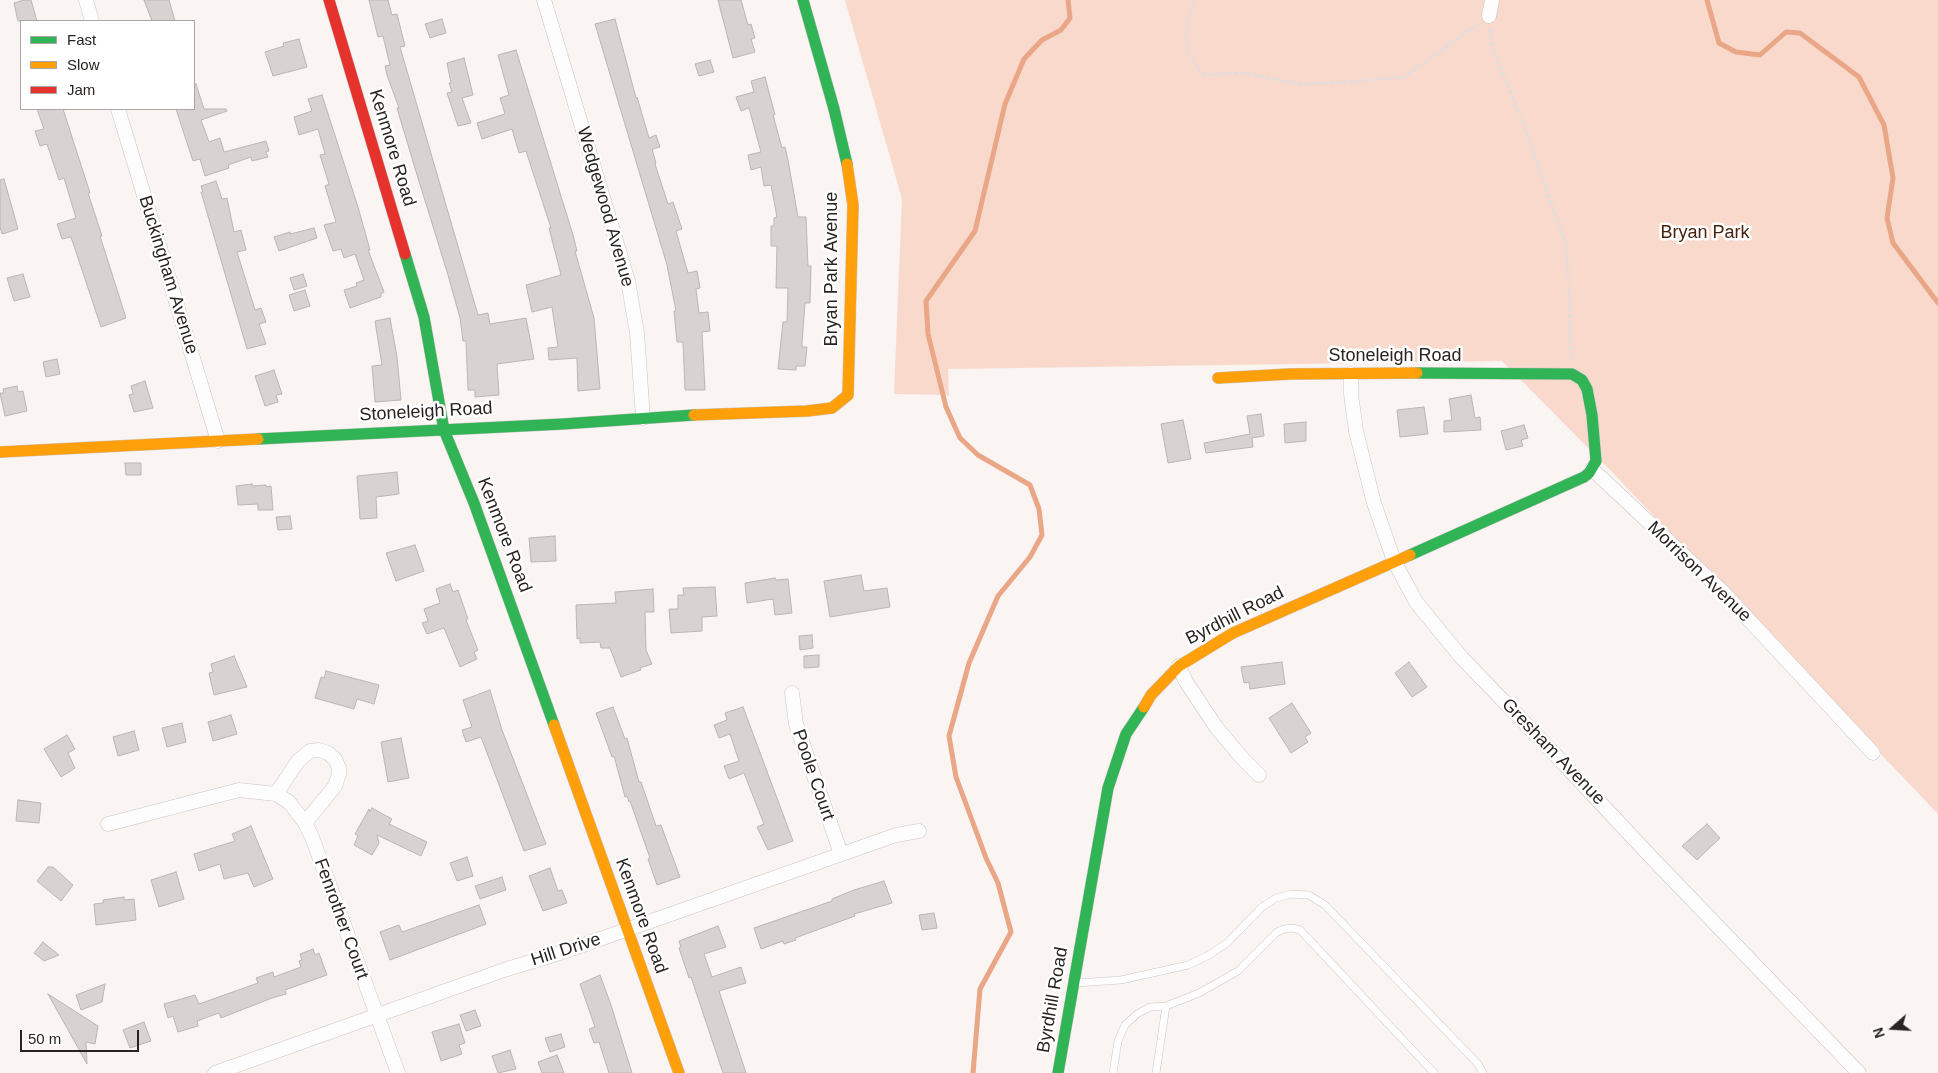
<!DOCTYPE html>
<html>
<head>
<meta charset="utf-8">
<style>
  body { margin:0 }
  #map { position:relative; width:1938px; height:1073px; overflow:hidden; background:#faf4f2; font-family:Arial,sans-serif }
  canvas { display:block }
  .legend { position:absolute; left:20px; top:20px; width:175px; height:90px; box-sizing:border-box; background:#fff; border:1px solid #a9a7a7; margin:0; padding:6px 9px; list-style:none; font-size:15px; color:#292422 }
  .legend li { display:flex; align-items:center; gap:10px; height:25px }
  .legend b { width:25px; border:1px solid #a9a7a7 }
  .north { position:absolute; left:1868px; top:1003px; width:50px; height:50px; -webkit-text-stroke:4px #fff; paint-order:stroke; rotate:251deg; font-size:14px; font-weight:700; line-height:20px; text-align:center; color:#292422 }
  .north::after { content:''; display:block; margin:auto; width:18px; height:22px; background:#292422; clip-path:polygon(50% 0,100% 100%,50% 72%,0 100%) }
  .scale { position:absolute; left:20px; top:1030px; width:119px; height:22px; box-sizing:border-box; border:2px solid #292422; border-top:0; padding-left:6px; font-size:15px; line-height:18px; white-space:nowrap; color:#292422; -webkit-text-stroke:4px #fff; paint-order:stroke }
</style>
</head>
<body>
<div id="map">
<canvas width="1938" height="1073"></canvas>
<ul class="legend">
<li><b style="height:6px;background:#30b455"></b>Fast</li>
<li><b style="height:6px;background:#ff9f0a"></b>Slow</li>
<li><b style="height:6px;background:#e5322d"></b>Jam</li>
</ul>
<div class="north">N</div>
<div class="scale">50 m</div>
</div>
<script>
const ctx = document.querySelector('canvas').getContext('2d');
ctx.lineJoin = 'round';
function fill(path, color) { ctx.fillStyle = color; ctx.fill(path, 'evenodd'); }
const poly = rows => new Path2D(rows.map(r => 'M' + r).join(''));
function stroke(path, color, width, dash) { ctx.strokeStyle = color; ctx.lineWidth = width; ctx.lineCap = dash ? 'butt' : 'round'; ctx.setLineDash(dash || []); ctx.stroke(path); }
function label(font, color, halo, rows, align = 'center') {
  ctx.font = font + ' Arial,sans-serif'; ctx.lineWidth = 5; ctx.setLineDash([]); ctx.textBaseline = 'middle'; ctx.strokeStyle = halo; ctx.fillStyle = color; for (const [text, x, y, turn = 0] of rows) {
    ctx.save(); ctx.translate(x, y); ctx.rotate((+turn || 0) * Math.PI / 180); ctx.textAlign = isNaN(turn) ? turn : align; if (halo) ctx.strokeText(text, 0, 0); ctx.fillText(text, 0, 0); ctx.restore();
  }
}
const green = poly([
  [845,0,1938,0,1938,814,1611,471,1502,361,948,369,949,395,894,394,902,199]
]);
const stream = poly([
  [1707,0,1719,43,1736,52,1760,55,1786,32,1800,33,1859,77,1884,125,1893,178,1887,218,1893,243,1938,303],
  [973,1073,980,989,1011,932,998,883,986,858,956,777,949,736,969,663,998,596,1030,557,1042,535,1039,509,1030,485,978,455,960,438,946,407,928,334,926,301,975,231,1005,104,1024,59,1042,40,1061,30,1070,18,1068,0]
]);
const building = poly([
  [24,0,31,0,37,21,18,21,14,3,24,0],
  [144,0,169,0,175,21,152,21,144,0],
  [369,0,388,0,392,15,397,14,405,46,400,47,478,315,488,313,490,324,526,318,534,359,497,364,499,395,475,397,475,390,468,390,466,341,463,341,460,318,448,275,414,165,397,108,399,108,387,75,385,66,390,65,383,36,378,37,369,0],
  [718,0,741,0,748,25,751,24,755,38,751,39,755,52,733,58,718,0],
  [442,19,446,33,430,38,425,24,442,19],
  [615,19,636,98,637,97,649,138,656,135,660,147,652,149,656,163,655,164,668,204,673,202,682,229,676,231,688,273,697,271,700,288,696,289,699,313,708,312,710,331,702,332,705,390,685,390,683,342,677,342,674,311,676,311,667,265,595,24,615,19],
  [299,39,307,67,273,76,265,52,284,46,283,43,299,39],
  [516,50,573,235,577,251,575,251,594,318,600,389,578,391,577,358,549,360,548,348,558,347,552,307,532,312,526,285,561,275,549,228,551,228,526,151,519,153,512,129,482,139,477,123,505,114,500,98,509,95,498,55,516,50],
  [464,58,473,95,462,98,471,123,458,126,447,93,452,92,449,83,451,83,447,63,464,58],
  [710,60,714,72,699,76,695,64,710,60],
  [765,77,775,115,773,115,782,148,785,147,788,160,798,217,806,217,808,266,811,266,810,303,805,303,802,342,802,347,807,347,805,366,796,366,796,370,778,369,783,322,787,322,788,288,776,288,777,246,771,246,771,226,774,226,774,218,777,217,771,185,764,186,761,167,751,170,748,155,761,152,749,108,741,111,736,97,754,92,751,81,765,77],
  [196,84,204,109,226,109,227,111,201,120,209,142,220,138,224,152,266,141,269,151,266,152,268,157,252,161,251,157,228,165,229,168,205,176,200,159,193,161,176,109,194,109,194,85,196,84],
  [322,95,358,207,370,250,368,250,384,292,381,294,381,297,350,308,344,290,357,286,356,283,364,280,355,254,344,258,341,249,333,251,324,225,336,222,325,186,329,184,320,155,325,154,318,129,299,135,294,117,312,111,308,99,322,95],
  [37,109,63,109,90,193,88,193,102,236,100,236,126,318,101,327,71,237,62,239,57,224,76,218,64,178,59,180,47,144,40,146,35,131,44,129,37,109],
  [4,179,18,229,2,234,0,227,0,180,4,179],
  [216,181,222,199,227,198,234,232,241,230,246,250,237,252,255,310,261,308,266,322,259,324,266,344,247,349,201,192,203,192,201,186,216,181],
  [314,228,317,238,279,251,274,237,290,232,290,234,314,228],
  [23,274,30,297,14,301,7,278,23,274],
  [303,274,307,286,294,290,290,278,303,274],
  [305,290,310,306,294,311,289,295,305,290],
  [390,318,397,357,401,400,375,402,372,366,382,365,375,321,390,318],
  [57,359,60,374,46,377,43,362,57,359],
  [274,370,282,394,276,395,278,402,265,406,255,376,274,370],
  [145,381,153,408,134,412,129,395,133,394,131,386,145,381],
  [17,386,18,392,23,391,27,411,5,416,0,393,4,393,3,389,17,386],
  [1471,395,1475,418,1480,417,1481,430,1444,432,1444,421,1452,420,1449,399,1471,395],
  [1424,407,1428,434,1400,437,1397,410,1424,407],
  [1261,414,1264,436,1252,438,1253,447,1206,453,1204,443,1250,434,1247,416,1261,414],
  [1183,420,1191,459,1168,463,1161,424,1183,420],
  [1306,422,1306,441,1285,443,1284,424,1306,422],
  [1524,425,1528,438,1521,440,1523,446,1506,450,1501,431,1524,425],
  [125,463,141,463,141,475,126,475,125,463],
  [397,472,399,494,376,497,377,518,360,519,357,476,397,472],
  [252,484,252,486,266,485,266,487,271,486,273,510,258,510,258,504,238,505,236,486,252,484],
  [290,516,292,529,278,530,276,517,290,516],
  [555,536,556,561,531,562,529,538,555,536],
  [415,545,424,571,396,581,386,553,415,545],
  [861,575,864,591,887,588,890,607,830,617,824,581,861,575],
  [775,578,776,580,788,579,792,613,775,615,773,599,747,603,745,583,775,578],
  [450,584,453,592,458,590,468,619,466,620,478,650,474,652,477,659,460,667,444,628,427,634,422,623,428,621,424,609,440,603,436,589,450,584],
  [715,587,717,616,702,617,702,631,671,633,669,609,678,609,678,595,684,595,683,588,715,587],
  [653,589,654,612,645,612,646,650,652,664,640,668,641,670,621,677,610,648,601,648,600,642,580,643,580,638,577,639,576,605,616,603,615,592,653,589],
  [812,635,813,648,800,650,799,636,812,635],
  [819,655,819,667,804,668,804,656,819,655],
  [234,656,247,687,214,695,209,673,213,672,211,664,234,656],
  [1282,662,1285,684,1250,689,1249,682,1244,683,1241,667,1282,662],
  [1409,662,1427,687,1412,697,1395,673,1409,662],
  [326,671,379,685,374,704,357,699,354,709,315,698,321,677,324,678,326,671],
  [490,690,502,730,546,844,524,851,481,737,466,742,462,730,472,727,463,700,490,690],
  [1292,703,1311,733,1305,737,1308,742,1291,753,1269,718,1292,703],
  [613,707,625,739,627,738,639,782,641,782,656,826,661,825,680,877,657,885,648,859,650,858,630,801,629,802,627,796,625,797,614,756,612,757,596,713,613,707],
  [743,707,793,841,768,850,757,827,764,824,744,773,729,779,724,766,739,761,730,734,719,738,714,725,727,720,725,713,743,707],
  [231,715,237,734,213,741,208,722,231,715],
  [182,723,186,742,167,747,162,728,182,723],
  [134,731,139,750,118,756,113,737,134,731],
  [67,735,75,749,68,753,75,768,61,777,44,749,67,735],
  [401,738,409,778,388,782,381,742,401,738],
  [18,800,41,803,39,823,16,821,18,800],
  [372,808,392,819,389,824,427,842,421,856,377,835,379,843,372,855,354,845,358,836,355,834,369,809,370,812,372,808],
  [1707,824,1720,838,1697,860,1682,846,1707,824],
  [251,826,273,879,254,887,248,873,224,879,220,864,199,871,194,854,235,841,232,834,251,826],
  [467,857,473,876,457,881,450,863,467,857],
  [48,867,53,867,73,885,61,901,37,881,48,867],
  [550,868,558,891,562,890,567,903,543,911,529,876,550,868],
  [176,872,184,899,159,907,151,880,176,872],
  [502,877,506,890,480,899,475,886,502,877],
  [884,881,892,903,854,914,855,916,795,938,796,940,784,944,783,941,761,949,754,928,832,901,832,899,854,890,884,881],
  [124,897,124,900,134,899,136,920,96,925,94,904,103,903,103,900,124,897],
  [479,905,486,924,390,960,380,932,399,925,402,932,479,905],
  [934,913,937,928,922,930,919,915,934,913],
  [718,926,726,947,704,954,712,977,741,967,746,983,719,991,746,1073,723,1073,691,977,689,978,679,948,681,947,679,941,718,926],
  [43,942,59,955,44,961,34,953,43,942],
  [313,949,315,955,319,953,327,975,285,990,286,994,272,998,221,1018,219,1013,197,1021,198,1026,178,1032,173,1016,168,1018,164,1004,195,995,199,1004,258,983,256,978,273,972,274,977,301,967,299,961,302,960,300,954,313,949],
  [600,975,611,1005,632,1073,609,1073,599,1042,594,1043,589,1029,595,1027,580,984,600,975],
  [105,984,102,1002,81,1010,76,995,105,984],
  [48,994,98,1026,95,1044,86,1042,87,1064,48,994],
  [475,1010,481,1026,466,1031,460,1015,475,1010],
  [144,1022,151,1041,130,1048,123,1030,144,1022],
  [459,1024,465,1043,459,1045,462,1054,441,1061,432,1032,459,1024],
  [561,1034,565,1047,550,1052,545,1038,561,1034],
  [510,1050,516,1069,498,1073,492,1056,510,1050],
  [557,1055,564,1073,542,1073,538,1062,557,1055]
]);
const path = poly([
  [1194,0,1186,32,1189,53,1197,67,1205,75,1243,73,1299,84,1350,82,1404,77,1478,24],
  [1490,29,1492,47,1524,126,1567,247,1571,357]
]);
const lane = poly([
  [1076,983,1121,980,1188,965,1209,955,1227,943,1262,907,1276,898,1291,894,1309,895,1325,905,1478,1064,1483,1073],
  [1113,1073,1118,1041,1125,1025,1137,1014,1150,1007,1166,1006,1199,993,1238,971,1277,932,1284,929,1292,928,1300,930,1305,935,1434,1073],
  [1156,1073,1166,1006]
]);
const street = poly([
  [86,0,92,21],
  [544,0,628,281,637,333,643,418],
  [1489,16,1492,0],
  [118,109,218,441],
  [1351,374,1351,394,1356,431,1374,503,1394,561,1416,602,1461,657,1548,747,1652,858,1859,1073],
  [1592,469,1723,592,1873,753],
  [1179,666,1185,680,1216,727,1242,758,1259,775],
  [792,693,796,724,841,854],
  [276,794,298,761,310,751,319,750,328,753,335,759,339,768,339,774,335,786,305,823],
  [108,824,239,790,276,794,289,802,305,823,312,837,398,1073],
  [215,1073,504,970,566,951,896,835,919,831]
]);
const fast = poly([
  [803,0,834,109,847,164],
  [405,254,424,317,444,430,474,503,554,725],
  [258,439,563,424,694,415],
  [1410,555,1584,477,1589,473,1596,461,1592,415,1587,389,1582,380,1572,374,1417,373],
  [1058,1073,1108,788,1126,734,1144,707]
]);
const slow = poly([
  [1218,378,1290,374,1417,373],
  [694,415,807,411,832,408,848,395,853,205,847,164],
  [0,452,258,439],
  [1144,707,1151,695,1179,666,1233,633,1410,555],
  [554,725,679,1073]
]);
const jam = poly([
  [329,0,405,254]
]);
const streetNames = [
  ["Kenmore Road",392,148,73],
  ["Wedgewood Avenue",605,207,74],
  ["Bryan Park Avenue",832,269,-90],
  ["Buckingham Avenue",168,275,73],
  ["Stoneleigh Road",1395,356],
  ["Stoneleigh Road",426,412,-3],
  ["Kenmore Road",504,535,69],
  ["Morrison Avenue",1699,572,44],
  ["Byrdhill Road",1235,616,-27],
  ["Gresham Avenue",1553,752,46],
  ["Poole Court",813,775,71],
  ["Kenmore Road",641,916,70],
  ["Fenrother Court",341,919,70],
  ["Hill Drive",566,950,-18],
  ["Byrdhill Road",1053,1000,-80]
];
const parkNames = [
  ["Bryan Park",1705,233]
];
fill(green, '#f8d9cc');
stroke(stream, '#eaa787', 5);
fill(building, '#d8d2d0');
stroke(building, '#bbb6b5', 1);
stroke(lane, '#cbc6c4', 8);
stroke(street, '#cbc6c4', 15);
stroke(fast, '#cbc6c4', 12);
stroke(slow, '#cbc6c4', 12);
stroke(jam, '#cbc6c4', 12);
stroke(path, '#e0dede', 3, [4, 2.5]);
stroke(lane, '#fefdfd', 7);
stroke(street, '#fefdfd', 14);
stroke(fast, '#30b455', 11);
stroke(slow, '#ff9f0a', 11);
stroke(jam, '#e5322d', 11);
label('18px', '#292422', '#fff', streetNames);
label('18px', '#47220f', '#fff', parkNames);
</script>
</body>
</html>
